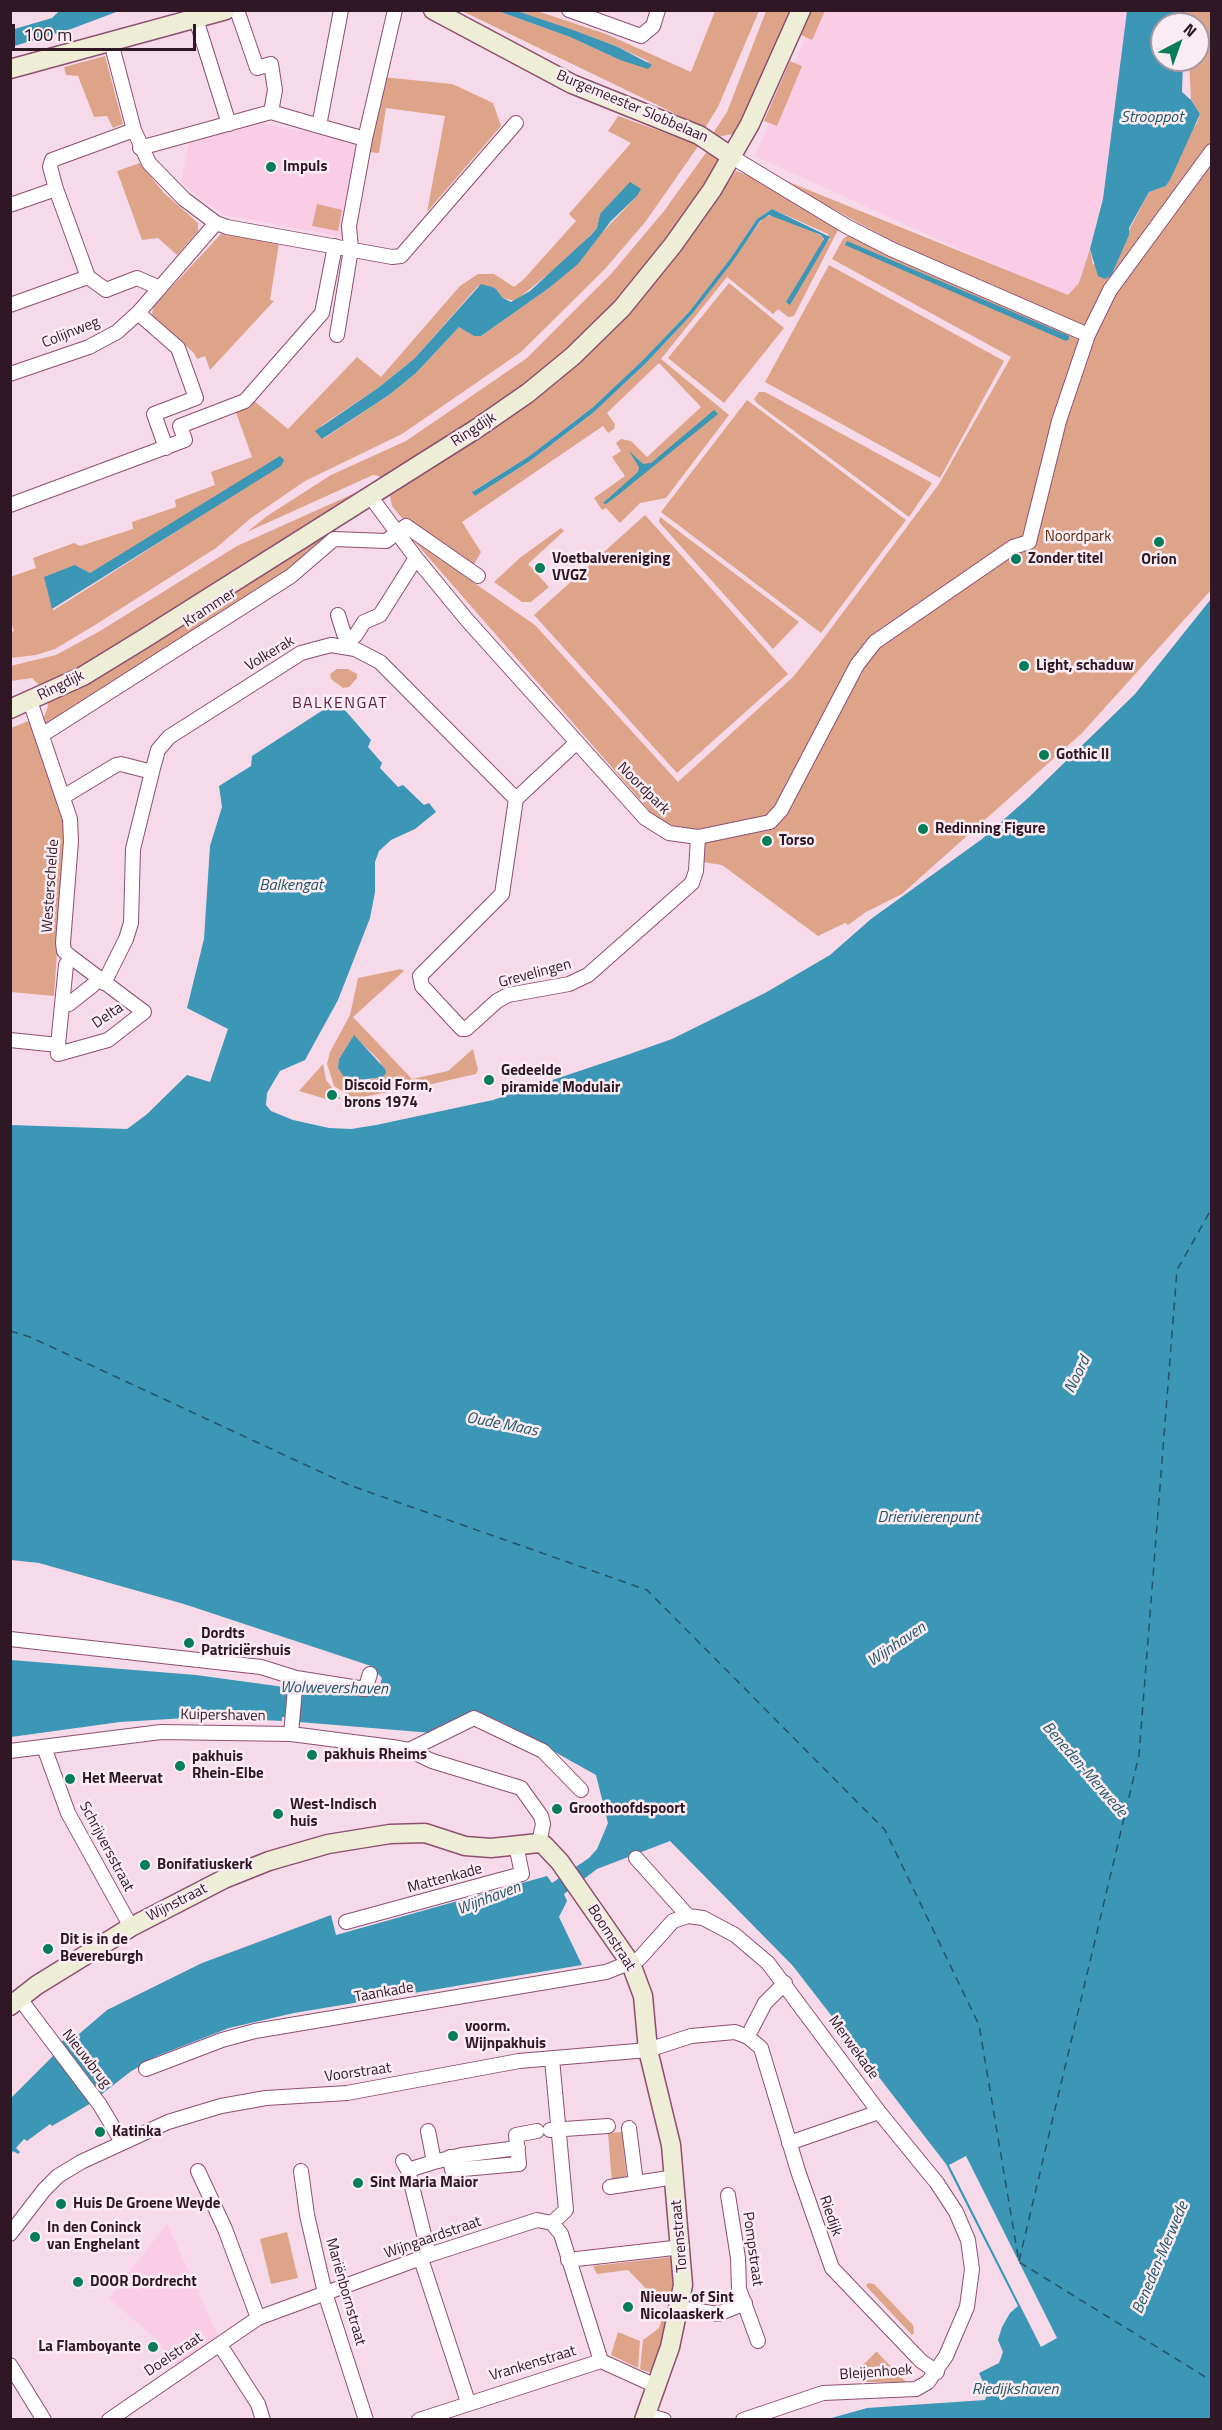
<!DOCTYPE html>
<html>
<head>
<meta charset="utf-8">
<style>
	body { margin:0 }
	#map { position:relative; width:1222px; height:2430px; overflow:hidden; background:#f7dae9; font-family:"Titillium Web",sans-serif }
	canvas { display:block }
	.frame { position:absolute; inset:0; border:12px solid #301726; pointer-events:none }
	.north { position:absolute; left:1150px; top:12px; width:60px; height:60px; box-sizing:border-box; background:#faecf3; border:2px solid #a997a1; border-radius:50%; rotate:41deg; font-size:16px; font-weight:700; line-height:24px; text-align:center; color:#301726 }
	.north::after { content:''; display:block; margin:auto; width:21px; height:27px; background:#067d5a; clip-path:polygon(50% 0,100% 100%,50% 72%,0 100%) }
	.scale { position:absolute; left:12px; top:24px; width:184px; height:27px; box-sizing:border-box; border:3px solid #301726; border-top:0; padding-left:8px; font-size:18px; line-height:21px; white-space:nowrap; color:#301726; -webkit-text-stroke:4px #faecf3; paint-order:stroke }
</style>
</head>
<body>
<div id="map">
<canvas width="1222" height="2430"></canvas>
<div class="frame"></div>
<div class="north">N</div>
<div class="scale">100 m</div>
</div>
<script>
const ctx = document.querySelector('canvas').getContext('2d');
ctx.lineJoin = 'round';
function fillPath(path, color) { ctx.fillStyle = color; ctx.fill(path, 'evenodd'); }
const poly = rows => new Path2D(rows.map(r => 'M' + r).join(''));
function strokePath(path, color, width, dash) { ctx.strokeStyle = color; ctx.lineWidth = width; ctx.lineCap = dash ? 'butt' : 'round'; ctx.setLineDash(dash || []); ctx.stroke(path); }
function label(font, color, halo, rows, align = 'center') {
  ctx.font = font + ' "Titillium Web",sans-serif'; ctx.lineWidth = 5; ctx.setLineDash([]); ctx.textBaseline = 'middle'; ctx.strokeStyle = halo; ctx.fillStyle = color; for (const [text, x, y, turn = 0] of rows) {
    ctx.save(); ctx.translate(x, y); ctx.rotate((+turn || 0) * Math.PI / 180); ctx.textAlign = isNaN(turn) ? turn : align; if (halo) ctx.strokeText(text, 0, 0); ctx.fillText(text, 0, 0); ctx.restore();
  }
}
fillPath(poly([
	[817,11,1156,11,1082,305,755,156],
	[258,123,359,142,343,237,225,215,202,200,181,181,189,142],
	[167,2224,218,2336,177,2366,161,2347,163,2345,109,2298]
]), '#fbcce5');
fillPath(poly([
	[462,11,498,11,570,37,620,60,650,62,618,47,517,11,537,11,606,34,691,72,715,11,759,11,718,107,705,128],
	[766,11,795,11,737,133,718,137,713,133,727,112],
	[811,11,825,11,812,40,801,35],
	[1186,11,1211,11,1211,142,1209,146,1211,155,1211,590,1082,733,902,894,866,912,848,925,845,923,818,936,722,865,702,862,702,851,647,813,649,810,415,542,535,625,678,782,793,677,817,647,939,484,1011,357,832,259,843,239,849,235,862,238,1060,319,894,242,769,174,1068,295,1079,283,1090,249,1093,265,1128,232,1149,192,1166,186,1171,178,1188,135,1197,123,1200,114,1191,100,1189,60,1198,60,1198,24,1187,24],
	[105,56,123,124,113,128,107,116,94,117,78,76,66,75,64,67],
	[790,61,802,66,777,126,764,121],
	[382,77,452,84,461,88,493,103,501,126,427,212,445,116,386,108,379,153,368,152],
	[618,116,699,145,646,221,605,269,521,352,402,434,305,481,251,518,216,548,95,625,55,649,36,655,11,658,11,632,14,631,11,622,10,577,36,568,33,558,74,543,80,546,133,529,132,522,176,507,175,500,215,485,211,472,252,457,234,407,253,400,288,429,357,357,381,377,460,286,478,274,494,274,514,287,524,279,576,221,569,214,631,143,608,131],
	[637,196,549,288,481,336,474,336,459,327,416,373,389,395,323,439,321,426,378,388,414,359,478,286,495,288,503,298,515,301,571,256,597,228,600,214],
	[283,463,54,610,52,609,75,565,90,573],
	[708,150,720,158,716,170,663,247,616,305,574,346,528,382,381,480,379,476,373,475,247,532,267,516,331,475,406,441,527,358,611,274,664,211],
	[140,163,163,192,198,223,198,231,177,255,158,238,142,240,117,171],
	[736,171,753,177,840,226,794,316,788,317,778,309,773,314,727,277,661,359,729,415,666,498,640,503,620,523,606,508,602,510,594,498,625,476,612,457,621,451,616,443,621,439,631,441,647,457,701,407,659,363,607,413,615,424,614,429,608,433,603,426,462,522,481,552,473,566,401,517,392,506,389,491,584,357,628,315,675,256],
	[772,209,828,234,830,240,824,242,822,236,775,215,764,217,692,314,646,363,594,412,530,461,475,496,473,491,528,457,592,408,643,360,689,312,730,259,757,219],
	[317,204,342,210,338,231,312,226],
	[221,234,279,243,270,300,274,301,210,370,205,356,197,359,194,353,152,315,153,307],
	[829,265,1004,361,940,478,765,382],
	[729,283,784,328,724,403,668,358],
	[759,392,765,392,932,483,909,517,758,404,754,399],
	[747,400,906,520,821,633,661,512],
	[355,493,199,596,73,672,42,688,32,678,11,681,10,666,56,655,100,631,237,546],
	[645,515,788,674,677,773,534,615],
	[660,517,799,622,773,649,659,522],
	[347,520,282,577,45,726,43,720,48,706,47,700,73,691,161,640],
	[561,528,564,531,528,564,549,587,531,602,522,602,494,582,521,557],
	[337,669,348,669,357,674,357,678,349,687,343,688,331,679,330,674],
	[31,720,66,824,54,996,11,992,11,728],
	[401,969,404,971,353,1017,412,1079,448,1071,473,1049,478,1070,476,1074,432,1084,357,1098,350,1096,334,1086,327,1064,330,1052,350,1015,358,978],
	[354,1036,378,1059,386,1073,367,1081,352,1081,344,1077,338,1068,339,1059],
	[323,1064,326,1080,341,1099,326,1099,299,1091],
	[622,2132,627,2182,612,2183,608,2133],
	[287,2232,298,2278,271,2284,260,2239],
	[671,2257,674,2276,671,2304,660,2303,628,2270,597,2274,593,2266],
	[868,2283,874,2284,913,2325,914,2333,912,2335,866,2286],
	[665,2310,670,2310,662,2345,652,2370,648,2372,640,2369,643,2340,659,2328],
	[618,2332,640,2341,638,2368,611,2355],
	[876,2352,877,2352,906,2382,863,2382,855,2373]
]), '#dea48a');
fillPath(poly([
	[59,11,119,11,71,29,11,47,11,30,52,18],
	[498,11,517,11,573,30,618,47,652,65,648,69,620,60,570,37],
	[1127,11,1186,11,1185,16,1194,24,1162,24,1162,60,1183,60,1182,92,1191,100,1200,114,1171,178,1166,186,1149,192,1129,228,1129,235,1111,276,1105,279,1098,276,1090,249,1103,199],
	[630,182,641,189,637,196,611,221,578,264,549,288,481,336,474,336,459,327,416,373,389,395,322,439,315,431,378,388,414,359,481,284,495,288,503,298,511,302,530,291,591,235,597,228,600,214],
	[772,209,830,237,790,305,786,302,824,239,821,235,769,215,760,221,733,261,692,314,646,363,594,412,530,461,475,496,472,492,528,457,592,408,643,360,689,312,730,259,757,219],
	[847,241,1069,336,1069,339,1066,341,845,245],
	[714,410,718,414,618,495,606,504,603,503,638,472,639,467,629,451,643,464,651,463],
	[280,456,284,460,281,466,52,609,44,577,75,565,90,573],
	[1211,599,1211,2419,828,2419,867,2408,985,2400,988,2393,979,2373,999,2363,1003,2352,998,2340,1002,2327,1010,2313,1018,2306,946,2164,793,1966,670,1841,597,1869,564,1894,567,1901,559,1917,582,1965,294,2013,229,2028,157,2056,130,2072,88,2105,52,2126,50,2124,27,2141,24,2139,16,2148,20,2152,18,2154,13,2151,11,2155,11,2098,63,2046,61,2042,67,2038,72,2040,107,2010,202,1963,331,1915,336,1935,547,1876,552,1883,589,1858,597,1849,608,1823,596,1775,503,1723,473,1710,432,1733,299,1722,296,1717,282,1717,282,1721,203,1717,120,1722,11,1737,11,1660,196,1675,284,1687,284,1690,289,1691,301,1687,372,1693,379,1689,382,1678,371,1666,184,1604,39,1563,11,1560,11,1125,127,1129,146,1115,187,1075,210,1082,228,1029,187,1008,204,939,210,846,222,807,219,786,251,766,252,756,337,701,371,740,368,747,382,763,380,768,398,787,403,785,424,805,429,803,436,812,415,829,391,840,379,851,375,862,375,892,370,918,338,1000,305,1060,280,1071,267,1093,266,1105,271,1111,293,1120,329,1128,351,1129,376,1125,493,1100,624,1056,672,1039,765,993,830,955,871,919,982,839,1028,798,1135,694],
	[354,1035,385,1069,386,1073,383,1077,352,1081,344,1077,338,1068,339,1059]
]), '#3c96b6');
fillPath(poly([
	[966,2156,1057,2338,1041,2347,949,2165]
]), '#f7dae9');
strokePath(poly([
	[10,1331,30,1337,349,1485,647,1590,885,1830,979,2025,1019,2262,1212,2381],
	[1019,2261,1139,1755,1177,1270,1212,1208]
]), '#245567', 1.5, [8, 6]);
const street = poly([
	[237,10,257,68,271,64,275,90,271,112],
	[341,10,319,126,365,139],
	[569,10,641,36,653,26,658,10],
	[196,19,229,124],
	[111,42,134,130,149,163,184,199,216,223,227,227,392,257,401,256,516,123],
	[140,148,271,112,319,126],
	[732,157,846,226,891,249,1088,335],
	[56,189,88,277],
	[10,205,56,189,50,167,52,160,134,130],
	[10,305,88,277,106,290,137,278,160,288],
	[138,313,178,348,196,398,154,414,166,448],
	[337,335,351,249,349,226,365,139,395,10],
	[10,374,89,347,117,332,138,313,216,223],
	[370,496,416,558,467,620,645,818,669,833,698,837,770,822,781,810,857,665,875,642,1013,547,1029,542,1059,421,1088,335,1110,290,1212,151],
	[10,505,185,440,180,426,245,401,322,313,335,246],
	[338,615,344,634,348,638,355,636,364,622,380,615,416,558],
	[30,701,70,819,71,841,63,943,64,951,71,957,66,965,58,1045],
	[42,735,291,576,334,539,386,541,406,526,478,576],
	[576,743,516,799,502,894,420,976,422,986,462,1029,466,1029,497,1001,508,995,569,984,588,975,692,883,696,871,698,837],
	[63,797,116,765,121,764,152,772,158,750,169,737,301,653,331,645,355,649,380,662,516,799],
	[104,983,126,939,131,923,133,849,152,772],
	[62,1004,69,1004,93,985],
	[10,1040,58,1045,58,1054,108,1040,144,1012,71,957],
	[10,1639,261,1667,296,1678,365,1689,370,1674],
	[291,1734,296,1678],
	[44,1747,68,1813,131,1927],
	[409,1750,474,1718,543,1751,581,1790],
	[10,1751,161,1732,291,1734,392,1747,409,1750,432,1761,521,1788,541,1816,543,1824,539,1843],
	[636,1858,688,1916,703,1918,735,1935,768,1963,879,2112,937,2183,956,2212,968,2240,972,2269,967,2307,946,2356,928,2382,916,2389,823,2393,743,2420],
	[346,1922,522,1874,516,1845],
	[20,1999,100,2105,122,2142],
	[751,2030,765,2003,785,1983],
	[146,2069,222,2040,255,2031,606,1972,639,1959,673,1921,688,1916],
	[629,2128,636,2183],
	[550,2130,608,2126],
	[789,2143,879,2112],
	[450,2157,452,2170,519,2164,516,2135,537,2131],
	[403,2161,408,2170,429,2255],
	[434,2162,462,2155,518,2148],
	[408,2170,434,2162,428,2131],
	[198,2171,225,2229,258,2318],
	[301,2171,307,2215,325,2293,366,2420],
	[610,2187,675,2177],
	[728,2195,738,2258,739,2289,758,2341],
	[552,2223,566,2210,552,2059],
	[10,2234,44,2190,58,2176,81,2162,168,2122,221,2106,266,2098,347,2093,519,2061,648,2050,691,2036,735,2032,748,2037,761,2048,798,2171,832,2268,921,2361,937,2372],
	[421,2259,468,2402],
	[568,2260,682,2247],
	[680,2308,718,2314,745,2303],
	[220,2345,258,2404,263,2420],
	[10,2365,44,2420],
	[646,2415,664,2420],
	[109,2420,258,2318,429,2255,537,2220,552,2223,561,2234,601,2361],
	[419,2420,601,2361,656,2386]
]);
const secondary = poly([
	[433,10,572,84,699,135,732,157],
	[10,69,226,10],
	[10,709,83,676,145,638,476,429,528,393,573,356,622,308,673,245,712,190,750,124,801,10],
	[10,2006,37,1985,131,1927,224,1879,269,1861,328,1844,390,1834,425,1833,465,1846,491,1848,539,1843,544,1845,560,1862,631,1964,643,1996,648,2050,671,2145,683,2285,670,2347,644,2420]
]);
strokePath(street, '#8c4f72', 16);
strokePath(secondary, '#8c4f72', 21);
strokePath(street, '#fff', 14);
strokePath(secondary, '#eeedd6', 18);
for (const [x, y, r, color] of [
	[271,167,6,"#067d5a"],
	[1159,542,6,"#067d5a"],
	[1016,559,6,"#067d5a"],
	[540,568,6,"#067d5a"],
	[1024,666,6,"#067d5a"],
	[1044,755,6,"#067d5a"],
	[923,829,6,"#067d5a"],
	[767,841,6,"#067d5a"],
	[489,1080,6,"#067d5a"],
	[332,1095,6,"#067d5a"],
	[189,1643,6,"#067d5a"],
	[312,1755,6,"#067d5a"],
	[180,1766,6,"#067d5a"],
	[70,1779,6,"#067d5a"],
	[557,1809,6,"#067d5a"],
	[278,1814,6,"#067d5a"],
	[145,1865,6,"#067d5a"],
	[48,1949,6,"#067d5a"],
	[453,2036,6,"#067d5a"],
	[100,2132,6,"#067d5a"],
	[358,2183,6,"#067d5a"],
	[61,2204,6,"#067d5a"],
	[35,2237,6,"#067d5a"],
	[78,2282,6,"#067d5a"],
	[628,2307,6,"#067d5a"],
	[153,2347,6,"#067d5a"]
]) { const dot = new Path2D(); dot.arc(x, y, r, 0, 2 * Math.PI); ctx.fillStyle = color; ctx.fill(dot); strokePath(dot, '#faecf3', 2); }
label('15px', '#301726', '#faecf3', [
	["Burgemeester Slobbelaan",632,107,23],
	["Colijnweg",71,333,-22],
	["Ringdijk",474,430,-33],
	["Krammer",210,608,-33],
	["Volkerak",270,654,-31],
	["Ringdijk",61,686,-26],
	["Noordpark",643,789,45],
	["Westerschelde",51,886,-86],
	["Grevelingen",535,974,-15],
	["Delta",108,1016,-34],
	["Kuipershaven",223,1716,1],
	["Schrijversstraat",106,1847,62],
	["Mattenkade",445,1879,-15],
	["Wijnstraat",177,1903,-27],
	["Boomstraat",611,1938,57],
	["Taankade",384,1993,-10],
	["Merwekade",853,2048,54],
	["Nieuwbrug",86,2059,52],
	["Voorstraat",358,2073,-8],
	["Riedijk",830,2216,71],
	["Torenstraat",680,2236,-95],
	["Wijngaardstraat",433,2238,-19],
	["Pompstraat",752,2249,82],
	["Mariënbornstraat",345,2292,74],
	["Doelstraat",174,2355,-34],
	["Vrankenstraat",533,2364,-17],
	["Bleijenhoek",876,2373,-4]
]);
label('bold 15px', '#301726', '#faecf3', [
	["Impuls",283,167],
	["Voetbalvereniging",552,559],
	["VVGZ",552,576],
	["Zonder titel",1028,559],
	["Orion",1159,560,"center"],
	["Light, schaduw",1036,666],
	["Gothic II",1056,755],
	["Redinning Figure",935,829],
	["Torso",779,841],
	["Gedeelde",501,1071],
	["piramide Modulair",501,1088],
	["Discoid Form,",344,1086],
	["brons 1974",344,1103],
	["Dordts",201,1634],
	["Patriciërshuis",201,1651],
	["pakhuis Rheims",324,1755],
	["pakhuis",192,1757],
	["Rhein-Elbe",192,1774],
	["Het Meervat",82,1779],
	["West-Indisch",290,1805],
	["huis",290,1822],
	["Groothoofdspoort",569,1809],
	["Bonifatiuskerk",157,1865],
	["Dit is in de",60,1940],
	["Bevereburgh",60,1957],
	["voorm.",465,2027],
	["Wijnpakhuis",465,2044],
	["Katinka",112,2132],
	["Sint Maria Maior",370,2183],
	["Huis De Groene Weyde",73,2204],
	["In den Coninck",47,2228],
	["van Enghelant",47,2245],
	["DOOR Dordrecht",90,2282],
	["Nieuw- of Sint",640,2298],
	["Nicolaaskerk",640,2315],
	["La Flamboyante",141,2347,"right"]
], 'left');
label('15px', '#632b0e', '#faecf3', [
	["Noordpark",1078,537]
]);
label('italic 16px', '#245567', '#faecf3', [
	["Strooppot",1152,118],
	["Balkengat",291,886],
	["Noord",1078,1375,-64],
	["Oude Maas",502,1425,11],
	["Drierivierenpunt",928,1518],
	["Wijnhaven",897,1645,-34],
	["Wolwevershaven",334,1689,1],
	["Beneden-Merwede",1084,1770,49],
	["Wijnhaven",489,1899,-21],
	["Beneden-Merwede",1161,2258,-67],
	["Riedijkshaven",1015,2390]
]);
ctx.letterSpacing = '1.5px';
label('16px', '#5a2245', '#faecf3', [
	["BALKENGAT",340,704]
]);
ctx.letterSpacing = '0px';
</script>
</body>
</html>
